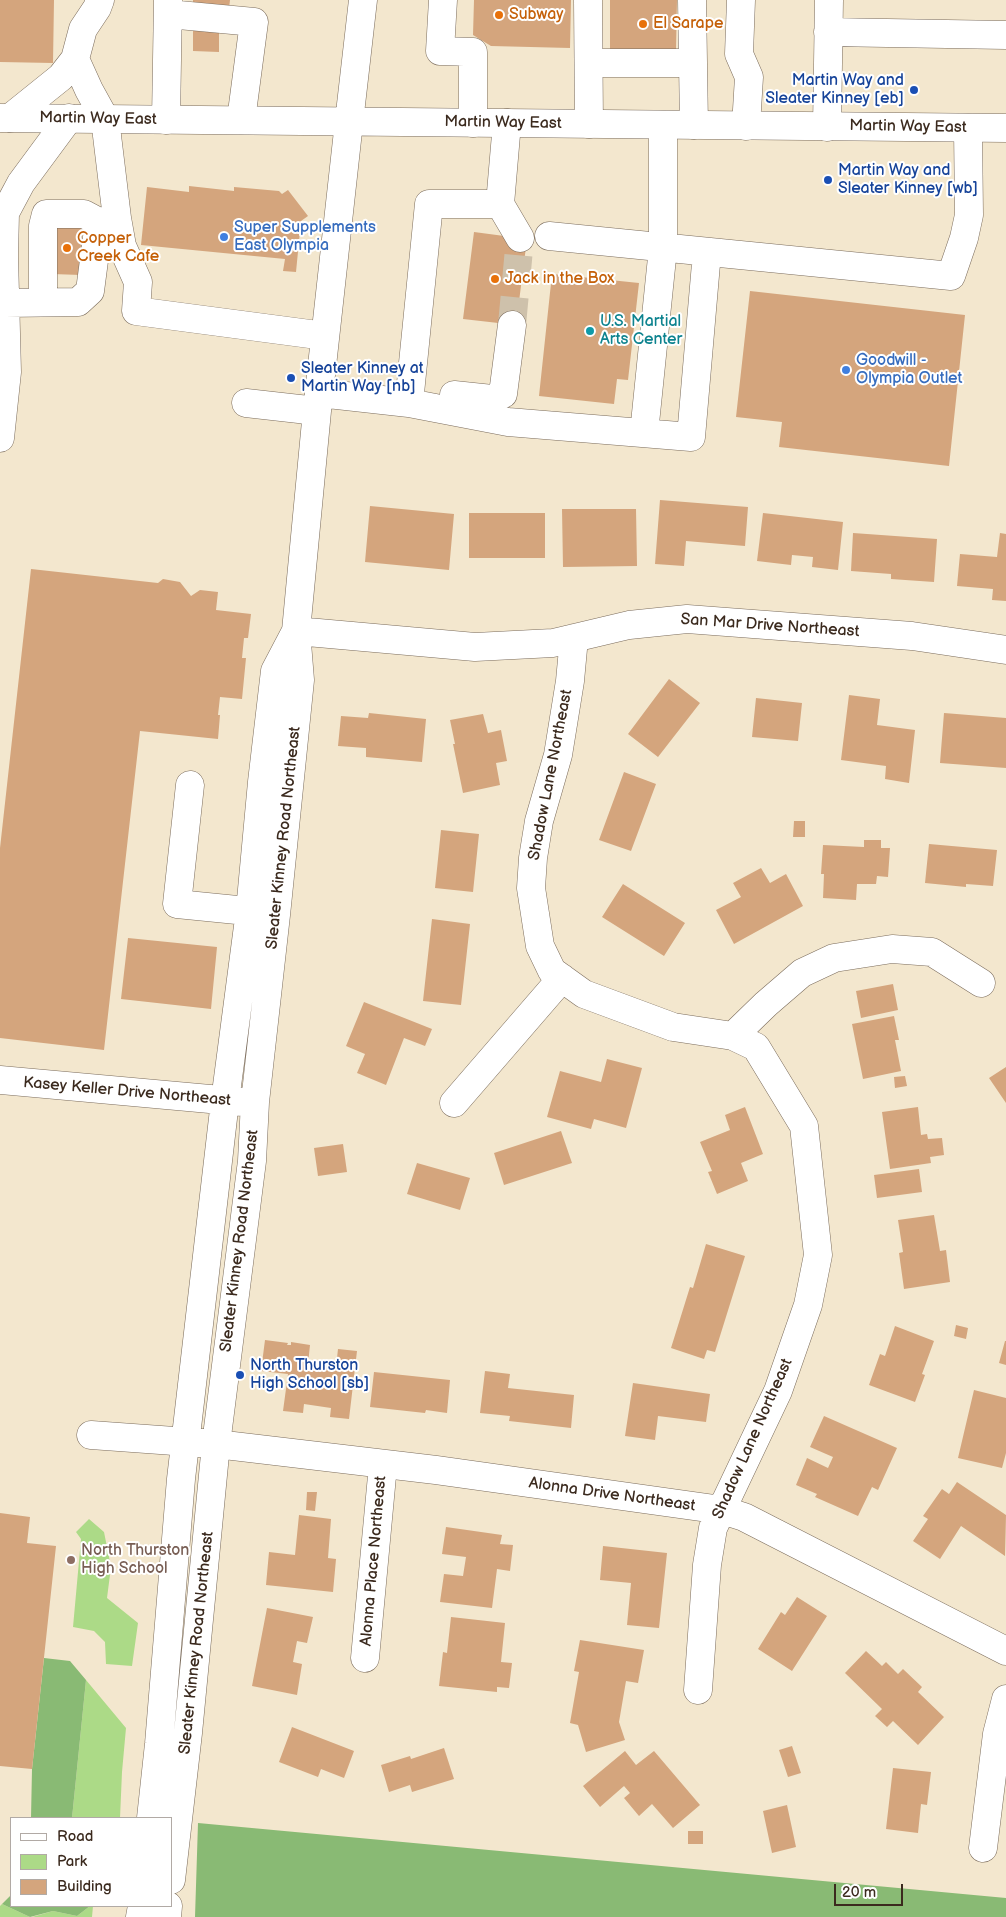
<!DOCTYPE html>
<html>
<head>
<meta charset="utf-8">
<style>
	body { margin:0 }
	#map { position:relative; width:1006px; height:1917px; overflow:hidden; background:#f3e7ce; font-family:"Balsamiq Sans",sans-serif }
	canvas { display:block }
	.legend { position:absolute; left:10px; top:1817px; width:162px; height:90px; box-sizing:border-box; background:#fff; border:1px solid #b1aaa5; margin:0; padding:6px 9px; list-style:none; font-size:15px; color:#3b2a1e }
	.legend li { display:flex; align-items:center; gap:10px; height:25px }
	.legend b { width:25px; border:1px solid #b1aaa5 }
	.scale { position:absolute; left:834px; top:1884px; width:69px; height:22px; box-sizing:border-box; border:2px solid #3b2a1e; border-top:0; padding-left:6px; font-size:15px; line-height:18px; white-space:nowrap; color:#3b2a1e; -webkit-text-stroke:4px #fff; paint-order:stroke }
</style>
</head>
<body>
<div id="map">
<canvas width="1006" height="1917"></canvas>
<ul class="legend">
<li><b style="height:6px;background:#fff"></b>Road</li>
<li><b style="height:14px;background:#acda87"></b>Park</li>
<li><b style="height:14px;background:#d4a57d"></b>Building</li>
</ul>
<div class="scale">20 m</div>
</div>
<script>
const ctx = document.querySelector('canvas').getContext('2d');
ctx.lineJoin = 'round';
function fillPath(path, color) { ctx.fillStyle = color; ctx.fill(path, 'evenodd'); }
const poly = rows => new Path2D(rows.map(r => 'M' + r).join(''));
function strokePath(path, color, width, dash) { ctx.strokeStyle = color; ctx.lineWidth = width; ctx.lineCap = dash ? 'butt' : 'round'; ctx.setLineDash(dash || []); ctx.stroke(path); }
function label(font, color, halo, rows, align = 'center') {
  ctx.font = font + ' "Balsamiq Sans",sans-serif'; ctx.lineWidth = 4; ctx.setLineDash([]); ctx.textBaseline = 'middle'; ctx.strokeStyle = halo; ctx.fillStyle = color; for (const [text, x, y, turn = 0] of rows) {
    ctx.save(); ctx.translate(x, y); ctx.rotate((+turn || 0) * Math.PI / 180); ctx.textAlign = isNaN(turn) ? turn : align; if (halo) ctx.strokeText(text, 0, 0); ctx.fillText(text, 0, 0); ctx.restore();
  }
}
fillPath(poly([
	[89,1519,104,1532,111,1567,107,1598,138,1623,132,1666,106,1664,105,1642,94,1631,73,1627,81,1539,76,1532],
	[86,1680,126,1728,122,1772,120,1818,72,1818],
	[2,1904,30,1917,0,1917,0,1906],
	[90,1906,93,1906,92,1917,32,1917,53,1911,77,1916]
]), '#acda87');
fillPath(poly([
	[44,1658,70,1661,86,1680,72,1818,31,1818,32,1769],
	[198,1823,1006,1898,1006,1917,195,1917],
	[11,1895,11,1906,90,1906,77,1916,53,1911,30,1917,2,1904]
]), '#89ba74');
fillPath(poly([
	[0,0,54,0,53,63,0,62],
	[193,0,230,0,229,9,193,4],
	[474,0,571,0,570,48,491,46,473,35],
	[610,0,677,0,676,49,610,49],
	[193,26,219,27,219,52,193,51],
	[189,186,234,191,234,187,279,191,282,194,288,190,308,216,301,221,296,272,283,271,285,259,141,245,147,187,189,192],
	[53,222,82,223,81,275,52,274],
	[474,232,527,239,516,325,463,319],
	[552,274,639,283,628,380,617,379,614,404,539,396],
	[750,291,965,315,949,466,779,447,782,422,736,417],
	[660,500,748,507,745,546,686,541,684,566,655,564],
	[370,506,454,514,449,570,365,562],
	[562,509,636,509,637,566,563,567],
	[469,513,545,513,545,558,469,558],
	[763,513,843,522,838,570,812,567,813,557,792,555,791,565,757,561],
	[853,533,937,539,934,582,891,579,891,574,851,571],
	[1000,533,1006,534,1006,601,992,600,993,589,957,586,960,554,997,557],
	[31,569,158,583,163,579,180,582,191,596,200,590,218,592,216,610,251,614,248,638,244,638,242,658,246,658,242,699,220,697,218,715,220,715,218,739,140,731,104,1050,0,1038,0,848],
	[669,679,700,703,658,757,628,734],
	[849,695,880,699,877,725,915,730,909,783,885,779,886,766,841,760],
	[756,698,802,703,798,741,752,737],
	[369,713,426,719,422,762,366,757,366,748,338,746,341,716,368,718],
	[944,713,1006,718,1006,768,940,763],
	[483,714,488,733,501,730,507,761,496,763,500,785,463,793,453,744,455,744,450,720],
	[624,772,656,784,631,851,599,840],
	[794,821,805,821,805,837,793,837],
	[441,830,479,834,473,892,435,888],
	[864,840,881,840,881,848,890,848,888,877,877,876,876,884,857,884,856,900,823,898,824,874,821,874,823,845,864,847],
	[929,844,997,850,993,886,966,884,966,887,925,883],
	[761,868,770,883,786,874,803,906,734,944,716,910,741,897,733,883],
	[623,884,685,923,664,956,602,917],
	[432,919,470,924,461,1005,423,1001],
	[128,938,217,947,211,1009,121,999],
	[893,984,898,1010,861,1018,856,991],
	[364,1002,432,1029,425,1046,404,1038,386,1085,357,1073,365,1054,346,1046],
	[894,1016,899,1040,895,1040,901,1071,863,1079,852,1024],
	[607,1059,642,1068,626,1128,594,1119,591,1129,547,1117,560,1071,601,1082],
	[1006,1067,1006,1103,989,1078],
	[905,1076,907,1086,895,1088,894,1077],
	[745,1107,763,1154,741,1163,748,1181,717,1194,708,1172,712,1171,700,1142,730,1130,725,1115],
	[918,1107,921,1135,927,1134,928,1139,942,1138,944,1155,930,1157,931,1163,890,1169,882,1112],
	[561,1131,572,1163,504,1185,494,1153],
	[343,1144,347,1172,318,1176,314,1148],
	[417,1163,470,1178,460,1210,407,1194],
	[919,1169,922,1192,877,1198,874,1175],
	[934,1215,940,1251,946,1250,950,1282,904,1289,899,1253,903,1252,898,1220],
	[706,1244,745,1256,715,1352,707,1350,704,1359,671,1348,690,1287,693,1288],
	[956,1325,968,1328,966,1339,954,1336],
	[895,1326,934,1341,922,1374,925,1375,915,1402,869,1385,880,1354,885,1356],
	[265,1340,288,1343,287,1345,291,1345,291,1342,310,1345,308,1364,336,1367,338,1349,357,1351,349,1419,330,1417,331,1408,304,1404,303,1413,283,1411,288,1374,261,1371],
	[1005,1341,1006,1341,1006,1365,999,1363],
	[485,1371,510,1374,508,1388,574,1395,571,1428,509,1421,510,1416,480,1413],
	[374,1372,450,1380,447,1413,426,1410,425,1413,370,1407],
	[633,1383,710,1394,706,1422,658,1416,655,1440,625,1436],
	[974,1390,1006,1398,1006,1453,1002,1468,958,1458],
	[824,1416,897,1448,878,1490,872,1487,858,1516,815,1497,817,1494,796,1485,807,1458,828,1468,833,1457,810,1447],
	[957,1482,1006,1515,1005,1556,961,1526,940,1559,913,1541,928,1519,923,1516,942,1489,949,1494],
	[307,1492,317,1492,315,1511,306,1510],
	[0,1513,30,1517,27,1543,56,1546,32,1769,0,1766],
	[299,1515,331,1519,328,1558,336,1559,333,1592,266,1585,269,1552,295,1555],
	[446,1527,502,1535,500,1544,513,1545,510,1571,497,1569,492,1608,440,1602,444,1574,463,1576,466,1557,442,1554],
	[603,1546,667,1553,659,1628,627,1625,631,1583,600,1580],
	[797,1597,827,1616,792,1671,758,1649,781,1612,785,1615],
	[267,1608,313,1617,307,1643,297,1641,293,1662,302,1664,297,1695,252,1686],
	[451,1617,505,1623,501,1662,512,1663,509,1688,497,1687,497,1692,439,1686,443,1652,447,1653],
	[580,1640,644,1650,638,1683,626,1681,619,1722,625,1740,586,1752,578,1725,570,1723,579,1672,574,1671],
	[866,1651,882,1666,886,1662,898,1674,903,1669,922,1687,918,1692,944,1717,918,1745,893,1721,887,1727,875,1716,882,1709,845,1673],
	[292,1727,354,1751,344,1778,321,1769,318,1777,279,1762],
	[792,1746,801,1773,788,1777,779,1750],
	[444,1748,454,1779,412,1792,410,1785,389,1792,381,1765,410,1756,411,1759],
	[625,1751,636,1765,654,1751,700,1805,673,1828,652,1804,639,1816,624,1798,630,1793,624,1786,600,1807,583,1786],
	[893,1768,931,1772,927,1805,921,1804,918,1833,886,1829],
	[787,1805,796,1847,772,1853,763,1811],
	[688,1831,703,1831,703,1844,688,1844]
]), '#d4a57d');
strokePath(poly([
	[512,325,520,238]
]), '#cec1ab', 28, [28, 14]);
const minor = poly([
	[443,0,440,51,473,52,473,123],
	[588,0,589,124],
	[692,0,694,125],
	[741,0,739,54,749,77,746,126],
	[168,14,254,22,241,120],
	[828,32,1006,35],
	[75,59,89,90,105,119,117,218,122,246,138,282,136,311,325,336],
	[589,63,693,63],
	[10,118,61,77,75,59,83,29,97,8,100,0],
	[166,120,168,0],
	[507,123,500,204,520,238],
	[827,127,829,0],
	[549,236,951,276,964,238,969,215,968,128],
	[43,302,43,226,46,214,84,214,99,222],
	[5,303,78,302,90,291,99,222,117,218],
	[319,393,409,403,508,422,691,437,707,252],
	[454,395,492,399,503,394,512,325],
	[246,403,317,411],
	[409,403,429,204,500,204],
	[644,433,663,248,663,125],
	[0,438,7,372,4,256,5,213,21,183,69,118],
	[296,631,475,647,553,643,629,625,687,619,912,636,1006,650],
	[574,638,570,681,558,755,539,821,533,858,531,888,540,946,552,971,584,994,673,1027,733,1036,756,1047,804,1126,818,1255,808,1305,778,1391,713,1528,707,1565,698,1690],
	[190,785,177,904,267,913],
	[733,1036,766,1004,802,973,834,958,892,949,932,952,981,983],
	[0,1080,243,1102],
	[454,1103,562,978],
	[91,1435,216,1444,436,1470,722,1510,744,1517,1006,1651],
	[365,1658,383,1465],
	[151,1818,159,1744,181,1479,225,1101,250,911,262,782,275,671,296,631],
	[983,1848,997,1734,1006,1699],
	[171,1880,188,1733,216,1444,252,1161,255,1102,276,915,300,680,296,631,317,411,349,122],
	[140,1917,142,1906],
	[167,1917,168,1906]
]);
const major = poly([
	[0,118,1006,128],
	[349,122,363,0]
]);
strokePath(minor, '#7b6c5c', 29);
strokePath(major, '#7b6c5c', 29);
strokePath(minor, '#fff', 28);
strokePath(major, '#fff', 28);
for (const [x, y, r, color] of [
	[499,15,5,"#e8710a"],
	[643,24,5,"#e8710a"],
	[914,90,5,"#1a4fb4"],
	[828,180,5,"#1a4fb4"],
	[224,237,5,"#3f7fe0"],
	[67,248,5,"#e8710a"],
	[495,279,5,"#e8710a"],
	[590,331,5,"#0f9aa8"],
	[846,370,5,"#3f7fe0"],
	[291,378,5,"#1a4fb4"],
	[240,1375,5,"#1a4fb4"],
	[71,1560,5,"#8d6e63"]
]) { const dot = new Path2D(); dot.arc(x, y, r, 0, 2 * Math.PI); ctx.fillStyle = color; ctx.fill(dot); strokePath(dot, '#fff', 2); }
label('16px', '#c56008', '#fff', [
	["Subway",509,15],
	["El Sarape",653,24],
	["Copper",77,239],
	["Creek Cafe",77,257],
	["Jack in the Box",505,279]
], 'left');
label('16px', '#164399', '#fff', [
	["Martin Way and",904,81,"right"],
	["Sleater Kinney [eb]",904,99,"right"],
	["Martin Way and",838,171],
	["Sleater Kinney [wb]",838,189],
	["Sleater Kinney at",301,369],
	["Martin Way [nb]",301,387],
	["North Thurston",250,1366],
	["High School [sb]",250,1384]
], 'left');
label('16px', '#3b2a1e', '#fff', [
	["Martin Way East",98,119,1],
	["Martin Way East",503,123,1],
	["Martin Way East",908,127,1],
	["San Mar Drive Northeast",770,626,4],
	["Shadow Lane Northeast",551,775,-79],
	["Sleater Kinney Road Northeast",284,838,-84],
	["Kasey Keller Drive Northeast",127,1092,5],
	["Sleater Kinney Road Northeast",240,1241,-83],
	["Shadow Lane Northeast",753,1439,-66],
	["Alonna Drive Northeast",612,1495,8],
	["Alonna Place Northeast",374,1561,-85],
	["Sleater Kinney Road Northeast",197,1643,-84]
]);
label('16px', '#366cbe', '#fff', [
	["Super Supplements",234,228],
	["East Olympia",234,246],
	["Goodwill -",856,361],
	["Olympia Outlet",856,379]
], 'left');
label('16px', '#0d838f', '#fff', [
	["U.S. Martial",600,322],
	["Arts Center",600,340]
], 'left');
label('16px', '#785e54', '#fff', [
	["North Thurston",81,1551],
	["High School",81,1569]
], 'left');
</script>
</body>
</html>
